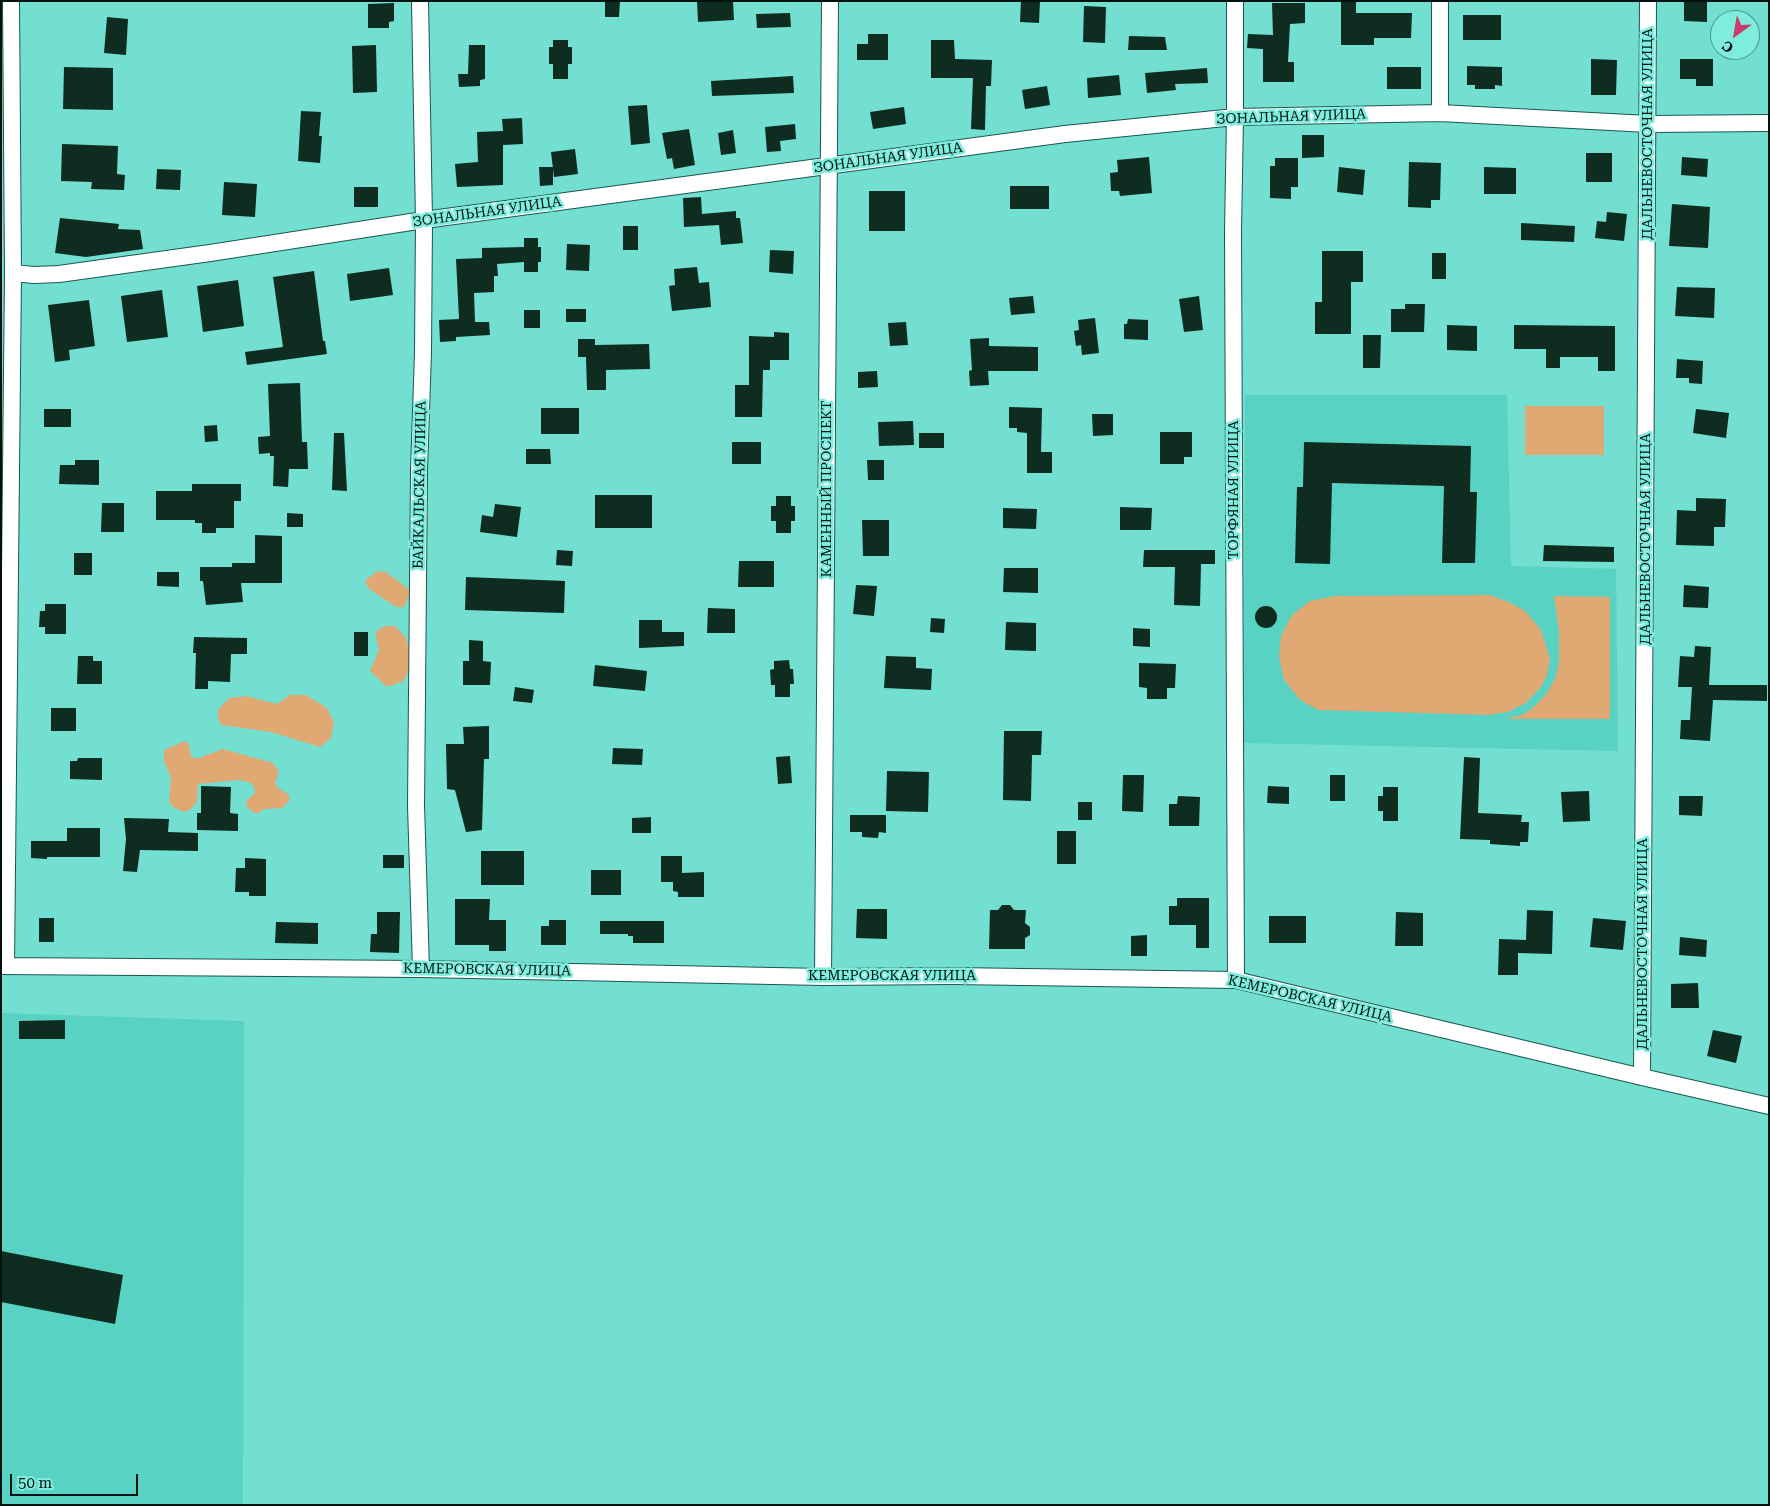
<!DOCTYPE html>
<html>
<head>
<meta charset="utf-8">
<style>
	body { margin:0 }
	#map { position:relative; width:1770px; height:1506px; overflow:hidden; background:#72dfd1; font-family:"Roboto Serif",serif }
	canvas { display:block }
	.frame { position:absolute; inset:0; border:2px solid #00110e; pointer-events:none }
	.north { position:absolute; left:1710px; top:10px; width:50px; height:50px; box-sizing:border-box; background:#7fedde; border:1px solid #4c958b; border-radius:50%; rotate:212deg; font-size:14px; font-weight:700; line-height:20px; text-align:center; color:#00110e }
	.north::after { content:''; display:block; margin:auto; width:18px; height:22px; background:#c93c6b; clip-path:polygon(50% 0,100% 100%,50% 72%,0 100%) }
	.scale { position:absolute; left:10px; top:1474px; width:128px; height:22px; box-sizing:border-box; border:2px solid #00110e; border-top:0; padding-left:6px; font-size:15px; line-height:18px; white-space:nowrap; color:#00110e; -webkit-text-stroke:4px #7fedde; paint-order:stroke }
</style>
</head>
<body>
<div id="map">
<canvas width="1770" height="1506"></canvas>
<div class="frame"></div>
<div class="north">С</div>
<div class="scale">50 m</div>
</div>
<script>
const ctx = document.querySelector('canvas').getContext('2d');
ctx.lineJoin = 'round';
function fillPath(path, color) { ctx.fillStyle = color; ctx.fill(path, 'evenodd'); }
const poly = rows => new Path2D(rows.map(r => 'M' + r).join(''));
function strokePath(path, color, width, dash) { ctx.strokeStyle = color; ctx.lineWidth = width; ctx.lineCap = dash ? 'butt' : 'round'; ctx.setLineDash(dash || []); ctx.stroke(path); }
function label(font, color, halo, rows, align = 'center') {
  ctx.font = font + ' "Roboto Serif",serif'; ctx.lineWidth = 5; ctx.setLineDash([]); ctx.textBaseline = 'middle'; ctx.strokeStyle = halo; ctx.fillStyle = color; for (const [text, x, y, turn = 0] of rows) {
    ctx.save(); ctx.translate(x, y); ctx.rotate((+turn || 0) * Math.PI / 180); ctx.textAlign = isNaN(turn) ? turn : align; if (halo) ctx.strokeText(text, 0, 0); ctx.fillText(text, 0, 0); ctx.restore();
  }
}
fillPath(poly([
	[1245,395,1507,395,1511,566,1616,569,1618,751,1244,743],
	[1,1013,244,1021,243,1505,1,1505]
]), '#58d2c3');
fillPath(poly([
	[1525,406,1604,406,1604,455,1525,455],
	[378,571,386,572,411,591,404,607,396,607,368,588,365,580],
	[1490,595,1509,602,1525,611,1541,630,1550,659,1547,675,1541,687,1526,703,1508,712,1489,715,1318,710,1300,700,1284,680,1279,656,1281,636,1292,615,1310,601,1335,596],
	[1554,596,1610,597,1610,719,1506,719,1524,714,1535,706,1546,694,1555,679,1559,661,1559,632],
	[384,626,395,626,406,638,412,661,404,681,387,687,370,671,379,650,375,633],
	[290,695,306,695,327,708,334,723,331,738,320,747,271,732,221,725,218,718,218,710,229,698,246,696,277,704],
	[185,741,189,744,191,756,196,759,223,749,273,763,279,772,275,783,278,788,288,794,290,800,282,808,265,809,256,814,247,807,246,801,255,793,254,787,251,783,239,780,198,784,197,802,190,810,184,812,173,807,169,802,171,778,164,762,164,750]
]), '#e0a974');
fillPath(poly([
	[605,1,620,1,619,17,605,17],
	[697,1,733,1,734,20,698,22],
	[1021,1,1040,1,1039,23,1020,22],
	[1341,1,1356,1,1356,13,1412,13,1411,38,1374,38,1374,45,1341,45],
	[1684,1,1707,1,1707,22,1684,21],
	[394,3,394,21,389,22,389,28,368,28,368,4],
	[1272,3,1305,3,1305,23,1290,24,1288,62,1294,62,1294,82,1263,82,1263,49,1247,48,1248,34,1273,35],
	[1084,6,1106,7,1105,43,1083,42],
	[790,13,791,27,757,28,756,14],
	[1463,15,1501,15,1501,40,1463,40],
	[107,17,128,19,126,55,104,53],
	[868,34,888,34,888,60,857,60,857,44,868,44],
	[1129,36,1165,37,1167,50,1128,50],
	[553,40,568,40,568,47,572,47,572,64,568,64,568,79,553,79,553,64,549,64,549,47,553,47],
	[931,40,954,40,955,59,992,60,991,86,986,86,985,130,971,129,973,78,931,78],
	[376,45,377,92,353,93,352,46],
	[469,45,485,45,485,79,480,80,480,86,459,87,458,74,468,74],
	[1591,59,1617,60,1616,95,1591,95],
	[1680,59,1713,59,1713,86,1696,86,1696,79,1680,79],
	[1467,66,1502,67,1502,86,1495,85,1495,89,1475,89,1475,85,1467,85],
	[64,67,113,68,113,110,63,109],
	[1387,67,1421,67,1421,89,1387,89],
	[1207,68,1208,83,1175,84,1176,90,1147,93,1145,73],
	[1119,75,1121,95,1088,98,1087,78],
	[793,76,794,93,712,96,711,81],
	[1047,86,1050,105,1025,109,1022,90],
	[647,105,650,143,631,145,628,106],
	[904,107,906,124,873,129,870,112],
	[301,111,321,112,319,136,322,136,320,163,298,161],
	[522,118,523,144,503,145,503,185,457,187,455,164,478,162,477,132,503,131,502,119],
	[795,124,796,139,780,141,781,151,767,152,765,127],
	[689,129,695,165,674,169,672,158,667,159,662,133],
	[733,130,736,153,721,155,718,133],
	[1302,135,1324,135,1324,157,1302,158],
	[62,144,118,146,117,174,125,175,124,190,91,189,92,182,61,181],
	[575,149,578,174,554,177,551,152],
	[1586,153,1612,153,1612,182,1586,182],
	[1149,157,1152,193,1120,196,1119,191,1111,191,1110,173,1118,172,1117,160],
	[1682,157,1708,159,1707,177,1681,175],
	[1275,158,1298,158,1298,187,1291,187,1291,199,1270,198,1270,166,1275,166],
	[1409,162,1441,163,1440,200,1431,200,1431,208,1408,207],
	[539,167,553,167,553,185,540,186],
	[1339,167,1365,170,1363,195,1337,192],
	[1484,167,1516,168,1516,194,1484,194],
	[157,169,181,170,180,190,156,189],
	[224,182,257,184,255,217,222,215],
	[1010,186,1049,186,1049,209,1010,209],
	[354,187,378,187,378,207,354,207],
	[869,191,905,191,905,231,869,231],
	[701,197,702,214,736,211,736,218,740,218,743,243,721,245,719,225,684,227,683,198],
	[1672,204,1710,207,1708,248,1669,246],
	[1607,212,1627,214,1624,241,1595,238,1597,221,1606,222],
	[60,218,119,224,118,229,140,230,143,249,86,257,55,253],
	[1521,223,1575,226,1574,242,1521,240],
	[623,226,638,226,638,250,623,250],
	[524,238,538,238,538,247,541,247,541,262,538,262,538,272,524,272,524,262,497,264,498,276,494,276,494,292,474,293,475,322,489,322,490,335,456,337,456,341,440,342,439,320,459,319,456,259,482,258,482,248,524,247],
	[567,244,590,245,589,271,566,270],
	[770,250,794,251,793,274,769,272],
	[1322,251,1363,251,1363,282,1351,282,1351,334,1315,334,1315,302,1322,302],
	[1432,253,1446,253,1446,279,1432,279],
	[697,267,699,283,709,282,711,307,672,311,669,286,675,285,674,269],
	[389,268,393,295,350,301,347,274],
	[314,271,323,341,325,341,327,354,247,365,245,352,283,347,273,277],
	[238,280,244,326,203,332,197,286],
	[1677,287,1715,288,1714,318,1675,316],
	[162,290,168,337,127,342,121,296],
	[1033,296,1035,313,1011,315,1009,298],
	[1199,296,1203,330,1184,332,1179,299],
	[89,300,95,346,69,350,70,360,55,362,48,305],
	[1405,304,1425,304,1424,332,1391,332,1391,309,1405,309],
	[566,309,586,309,586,322,566,322],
	[524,310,540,310,540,328,524,328],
	[1095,318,1099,353,1082,355,1081,345,1076,346,1074,331,1079,330,1078,320],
	[1128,319,1148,320,1148,340,1124,339,1124,324,1127,324],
	[906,322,908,345,890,346,888,323],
	[1447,325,1477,326,1477,351,1447,350],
	[1514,325,1615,326,1615,371,1598,371,1598,357,1560,357,1560,368,1546,368,1546,349,1514,349],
	[774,332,789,333,789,360,770,360,770,370,763,370,762,417,735,417,735,385,749,385,749,336,774,337],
	[1363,335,1381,335,1380,368,1363,368],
	[989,338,989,346,1038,347,1038,371,988,371,989,385,970,386,969,371,972,370,970,339],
	[578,339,595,339,595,345,649,344,650,369,606,370,606,390,587,390,586,357,578,357],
	[1677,359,1703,361,1702,384,1689,383,1689,378,1676,378],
	[877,371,878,387,858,388,858,372],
	[300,383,302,442,307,442,308,469,289,469,288,487,273,486,274,456,270,456,270,453,259,454,258,437,270,436,268,384],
	[1009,407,1042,408,1041,452,1052,452,1052,473,1027,473,1027,433,1017,432,1017,428,1009,428],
	[541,408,579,408,579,434,541,434],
	[44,409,71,409,71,427,44,427],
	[1696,409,1729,413,1726,438,1693,433],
	[1092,414,1113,414,1113,435,1093,436],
	[913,421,914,445,879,446,878,422],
	[217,425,218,441,205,442,204,426],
	[1160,432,1192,432,1192,457,1184,457,1184,464,1160,464],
	[334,433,344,433,347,491,332,490],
	[919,433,944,433,944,448,919,448],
	[732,442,761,442,761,464,732,464],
	[1304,442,1471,446,1470,492,1477,492,1475,563,1442,563,1444,486,1332,483,1330,564,1295,563,1297,487,1303,487],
	[526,449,550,449,551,464,526,464],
	[75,460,99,460,99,485,59,484,60,465,75,465],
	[867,460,884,460,884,480,868,480],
	[192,484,241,484,241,501,234,501,234,528,216,528,216,533,202,533,202,523,195,523,195,520,156,520,156,491,192,491],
	[595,495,652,495,652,528,595,528],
	[776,496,791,496,791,506,795,506,795,521,791,521,791,533,776,533,776,521,771,521,771,506,776,506],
	[1696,498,1726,499,1725,527,1714,527,1714,546,1676,545,1677,510,1696,511],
	[102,503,124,503,124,532,101,532],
	[495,504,521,507,517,537,480,532,482,515,493,517],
	[1120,507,1152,508,1151,530,1120,530],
	[1003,508,1037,509,1036,529,1003,528],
	[287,513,303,514,303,527,287,527],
	[862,520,889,520,889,556,863,556],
	[255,535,282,536,282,583,241,583,243,602,206,605,203,581,200,581,200,567,232,567,232,563,255,563],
	[1544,545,1614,547,1614,562,1543,561],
	[557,550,573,551,572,566,556,565],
	[1144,550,1215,550,1215,564,1201,564,1200,606,1174,605,1175,567,1143,567],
	[74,553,92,553,92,575,74,575],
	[739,561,774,561,774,587,738,587],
	[1004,568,1038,568,1038,593,1003,592],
	[157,572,179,572,179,587,157,586],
	[466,577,565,581,564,613,465,610],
	[856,585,877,586,874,616,853,614],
	[1684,585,1709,587,1708,608,1683,607],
	[45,604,66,604,66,634,45,634,45,627,39,627,40,611,45,611],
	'1255 617a11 11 0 1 1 22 0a11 11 0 1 1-22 0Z',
	[708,608,735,609,735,633,707,633],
	[931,618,945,619,944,633,930,632],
	[639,620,662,620,662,632,684,632,684,646,639,648],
	[1006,622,1036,623,1036,651,1005,650],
	[1133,628,1150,629,1150,647,1133,646],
	[354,632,368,632,368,656,354,656],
	[194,637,247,638,247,654,231,654,230,682,208,681,208,689,195,689,196,653,193,653],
	[469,640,483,641,483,661,491,662,490,685,463,685,463,661,469,661],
	[1695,646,1711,647,1709,685,1767,685,1767,701,1713,700,1710,741,1680,739,1681,720,1690,720,1692,687,1678,687,1680,656,1694,657],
	[78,656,93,656,93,661,102,661,102,684,77,684],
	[886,656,916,657,916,668,932,669,931,690,884,688],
	[789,660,790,669,793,669,794,684,790,684,790,697,775,697,775,685,771,685,770,670,774,669,774,661],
	[1139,663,1176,664,1175,688,1167,688,1167,699,1147,699,1147,688,1139,687],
	[595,665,647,671,645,691,593,686],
	[515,687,534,690,532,703,513,701],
	[51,708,76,708,76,731,51,731],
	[489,726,489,759,484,759,482,830,466,832,455,790,447,789,446,744,464,744,463,727],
	[1004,731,1042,731,1041,755,1032,755,1031,801,1003,800],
	[613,748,643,749,642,765,612,764],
	[790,756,792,783,778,784,776,757],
	[1464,757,1480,758,1478,813,1522,815,1521,822,1529,822,1528,842,1520,842,1520,846,1490,844,1490,840,1460,839],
	[78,758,102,758,102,780,70,779,70,761,77,761],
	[887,771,929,772,928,812,886,811],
	[1123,775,1144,775,1143,812,1122,811],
	[1330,775,1345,775,1345,801,1330,801],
	[201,786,231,787,230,813,238,814,238,831,197,830,197,813,201,813],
	[1268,786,1289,787,1289,804,1267,803],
	[1383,787,1398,787,1398,821,1383,821,1383,811,1378,811,1378,796,1383,796],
	[1589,791,1590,821,1563,822,1561,792],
	[1178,796,1200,797,1199,826,1169,826,1169,804,1177,804],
	[1679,796,1703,796,1702,816,1679,815],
	[1078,802,1092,802,1092,820,1078,820],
	[850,815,886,815,886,833,879,832,878,838,862,837,862,832,850,832],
	[651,817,651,833,632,833,632,818],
	[124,818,169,819,168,832,198,833,198,851,140,850,137,872,123,871,126,839],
	[67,828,100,828,100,857,47,857,47,859,31,858,31,841,67,841],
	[1057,831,1076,831,1076,864,1057,864],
	[481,851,524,851,524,885,481,885],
	[383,855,404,855,404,868,383,868],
	[661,856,682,856,682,873,704,872,704,897,678,897,678,892,673,891,673,882,661,882],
	[245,858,266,859,266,896,249,896,249,892,235,892,236,868,245,868],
	[591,870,621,870,621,895,591,895],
	[1177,898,1209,898,1209,948,1196,948,1196,925,1169,925,1169,906,1177,906],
	[455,899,490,899,489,920,506,920,506,951,489,951,489,945,455,945],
	[1002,905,1010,905,1014,910,1026,910,1025,923,1030,927,1030,935,1025,938,1025,949,989,949,990,910,998,910],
	[857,909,887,909,887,939,856,938],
	[1527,910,1553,911,1552,954,1518,953,1518,975,1498,975,1499,939,1526,940],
	[377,912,400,912,399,953,370,952,371,934,377,934],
	[1396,912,1423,913,1423,946,1395,946],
	[1269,916,1306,916,1306,943,1269,943],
	[39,918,54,918,54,942,39,942],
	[1593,918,1626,921,1623,950,1590,947],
	[549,920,566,920,566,945,541,945,541,926,549,926],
	[600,921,664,921,664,943,633,943,633,936,628,936,628,934,600,934],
	[276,922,318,923,318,944,275,943],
	[1147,935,1147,956,1131,956,1131,936],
	[1680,937,1707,940,1706,957,1679,955],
	[1698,983,1699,1008,1671,1008,1671,984],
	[65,1020,65,1039,19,1039,19,1021],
	[1713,1030,1742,1036,1736,1063,1707,1056],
	[1,1251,123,1275,115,1324,1,1302]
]), '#0f2c21');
const minor = poly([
	[420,1,424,220,423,353,419,470,416,805,421,969],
	[1235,1,1235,117,1233,232,1236,980],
	[1440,1,1440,113],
	[13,273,34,275,59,274,210,253,424,220,1065,134,1235,117,1440,113,1648,124,1769,123],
	[1,966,421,969,823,977,953,976,1236,980,1642,1077,1769,1106],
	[6,966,13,273,11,1],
	[823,977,830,1],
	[1642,1077,1648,1]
]);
strokePath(minor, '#1a5750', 18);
strokePath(minor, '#fff', 16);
label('14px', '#00110e', '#7fedde', [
	["ЗОНАЛЬНАЯ УЛИЦА",1291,117,-2],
	["ДАЛЬНЕВОСТОЧНАЯ УЛИЦА",1648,134,-90],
	["ЗОНАЛЬНАЯ УЛИЦА",888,158,-8],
	["ЗОНАЛЬНАЯ УЛИЦА",487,212,-8],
	["БАЙКАЛЬСКАЯ УЛИЦА",420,485,-89],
	["КАМЕННЫЙ ПРОСПЕКТ",827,489,-90],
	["ТОРФЯНАЯ УЛИЦА",1234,490,-90],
	["ДАЛЬНЕВОСТОЧНАЯ УЛИЦА",1646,539,-90],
	["ДАЛЬНЕВОСТОЧНАЯ УЛИЦА",1643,944,-90],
	["КЕМЕРОВСКАЯ УЛИЦА",487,970,1],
	["КЕМЕРОВСКАЯ УЛИЦА",892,976],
	["КЕМЕРОВСКАЯ УЛИЦА",1310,999,13]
]);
</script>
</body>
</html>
